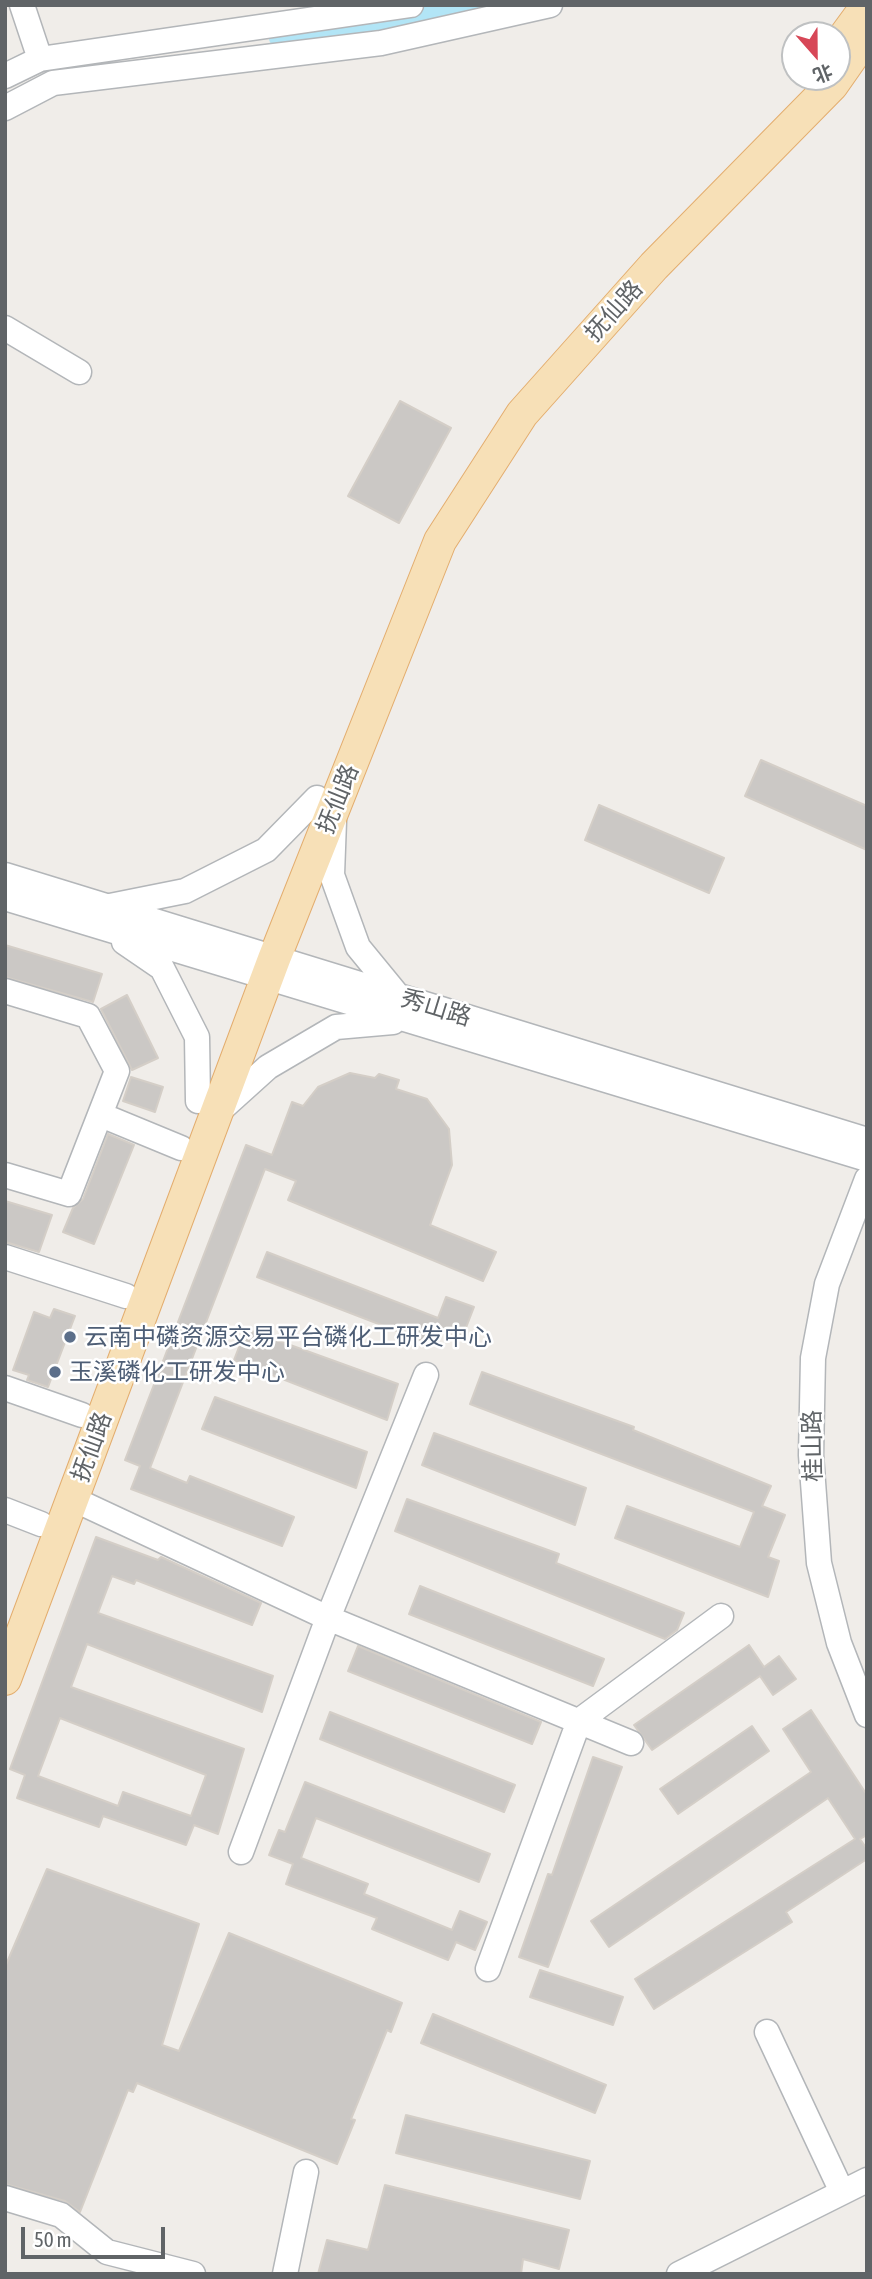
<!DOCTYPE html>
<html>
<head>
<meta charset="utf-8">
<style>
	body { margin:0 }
	#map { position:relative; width:872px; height:2279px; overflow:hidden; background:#f0ede9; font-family:"Asap Condensed","Noto Sans SC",sans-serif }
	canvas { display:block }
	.frame { position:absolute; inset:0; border:7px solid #606467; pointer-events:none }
	.north { position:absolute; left:781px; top:21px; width:70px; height:70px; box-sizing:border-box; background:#fff; border:2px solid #bfc1c2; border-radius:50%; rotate:159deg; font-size:19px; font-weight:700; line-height:28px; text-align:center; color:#606467 }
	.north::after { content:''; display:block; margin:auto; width:24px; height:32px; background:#d74757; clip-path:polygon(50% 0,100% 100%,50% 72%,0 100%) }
	.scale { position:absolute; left:21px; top:2227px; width:144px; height:32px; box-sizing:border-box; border:4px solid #606467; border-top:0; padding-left:9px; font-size:21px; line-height:24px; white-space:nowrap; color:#606467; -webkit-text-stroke:5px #fff; paint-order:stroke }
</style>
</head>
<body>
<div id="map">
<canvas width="872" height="2279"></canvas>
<div class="frame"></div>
<div class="north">北</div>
<div class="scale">50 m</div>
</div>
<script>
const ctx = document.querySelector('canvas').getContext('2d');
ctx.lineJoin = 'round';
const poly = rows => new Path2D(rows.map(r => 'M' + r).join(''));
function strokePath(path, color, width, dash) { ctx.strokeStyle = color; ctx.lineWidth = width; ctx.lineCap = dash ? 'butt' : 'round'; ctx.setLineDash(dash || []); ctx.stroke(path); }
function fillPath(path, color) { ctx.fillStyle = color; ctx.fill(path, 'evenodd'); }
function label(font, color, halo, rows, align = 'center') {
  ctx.font = font + ' "Asap Condensed","Noto Sans SC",sans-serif'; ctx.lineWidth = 5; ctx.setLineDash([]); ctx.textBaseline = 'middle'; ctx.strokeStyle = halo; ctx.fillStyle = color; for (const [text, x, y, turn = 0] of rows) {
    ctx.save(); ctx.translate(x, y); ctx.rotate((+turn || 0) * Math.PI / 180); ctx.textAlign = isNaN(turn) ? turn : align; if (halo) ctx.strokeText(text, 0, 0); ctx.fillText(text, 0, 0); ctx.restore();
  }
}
strokePath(poly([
	[286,35,441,16,489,5]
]), '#b2e5f6', 35);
const building = poly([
	[400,401,451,428,399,523,348,496,400,401],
	[761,760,867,806,867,850,745,796,761,760],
	[599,805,724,858,709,893,585,840,599,805],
	[5,945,102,974,93,1002,5,977,5,945],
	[127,995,158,1058,132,1070,101,1009,127,995],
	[350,1073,375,1078,379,1074,399,1080,396,1089,427,1099,449,1129,452,1165,430,1225,496,1252,483,1281,288,1200,296,1181,265,1169,150,1468,187,1483,190,1476,294,1517,282,1546,131,1489,140,1466,125,1460,246,1145,272,1155,292,1102,303,1106,318,1087,350,1073],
	[131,1077,163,1087,155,1112,123,1101,131,1077],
	[108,1134,134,1145,94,1244,63,1232,73,1208,83,1199,108,1134],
	[5,1201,52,1215,39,1252,5,1242,5,1201],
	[267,1252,438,1318,446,1297,474,1307,462,1338,440,1329,433,1345,257,1277,267,1252],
	[54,1309,75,1316,48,1387,27,1380,29,1375,13,1370,34,1312,50,1318,54,1309],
	[246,1329,398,1384,387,1420,234,1360,246,1329],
	[482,1372,634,1427,633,1430,771,1486,762,1506,785,1515,768,1557,779,1561,768,1597,615,1538,627,1506,740,1547,754,1512,470,1404,482,1372],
	[215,1397,367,1452,356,1488,202,1429,215,1397],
	[434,1433,586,1488,575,1525,422,1465,434,1433],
	[407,1499,559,1554,556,1563,684,1613,677,1630,665,1639,395,1531,407,1499],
	[96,1537,158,1560,161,1557,261,1603,252,1625,136,1580,134,1584,112,1576,98,1613,273,1676,262,1712,87,1644,71,1687,244,1749,218,1834,194,1825,186,1845,103,1816,99,1827,17,1798,25,1775,10,1769,96,1537],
	[60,1718,206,1775,191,1816,123,1792,118,1806,38,1776,60,1718],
	[420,1586,604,1659,593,1686,409,1614,420,1586],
	[749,1645,764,1667,779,1656,796,1679,773,1695,760,1676,652,1750,634,1725,749,1645],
	[358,1646,541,1722,532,1744,348,1671,358,1646],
	[811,1710,867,1795,867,1835,860,1839,867,1849,867,1859,786,1912,792,1922,654,2009,635,1979,855,1839,828,1798,609,1947,591,1921,811,1772,783,1729,811,1710],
	[330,1712,515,1785,504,1812,320,1739,330,1712],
	[752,1726,769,1751,678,1814,660,1789,752,1726],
	[593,1757,622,1767,548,1967,519,1957,548,1874,552,1875,593,1757],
	[305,1782,490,1854,479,1882,316,1818,301,1858,368,1884,364,1894,452,1930,460,1911,487,1922,475,1950,456,1942,448,1960,372,1929,377,1918,286,1884,293,1864,269,1855,279,1830,285,1832,305,1782],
	[47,1869,199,1924,162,2045,179,2051,229,1933,402,2003,391,2032,387,2030,351,2119,355,2120,337,2164,137,2083,133,2092,128,2090,80,2212,65,2201,5,2184,5,1967,47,1869],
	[540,1970,623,1997,613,2025,530,1997,540,1970],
	[433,2014,606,2085,595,2113,421,2043,433,2014],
	[406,2115,590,2161,580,2199,396,2153,406,2115],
	[385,2185,569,2230,559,2269,523,2259,521,2274,318,2274,327,2240,368,2250,385,2185]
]);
fillPath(building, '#cbc8c5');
strokePath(building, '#d4cec7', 2);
const minor = poly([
	[22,5,40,59],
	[5,76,40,59,411,5],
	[5,108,53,83,381,43,550,5],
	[5,328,79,372],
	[334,821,332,875,358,947,399,997],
	[5,875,867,1140],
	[5,898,867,1159],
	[110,906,185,891,266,850,317,798],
	[124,942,162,968,197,1037,198,1101],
	[5,991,88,1016,117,1071,69,1194,5,1175],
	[217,1113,268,1067,336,1027,393,1022],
	[101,1115,181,1148],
	[867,1179,827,1284,813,1358,811,1455,819,1563,839,1643,867,1715],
	[5,1257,126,1296],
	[5,1388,82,1415],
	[73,1499,328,1618,631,1743],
	[5,1510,41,1524],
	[241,1852,328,1618,426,1375],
	[488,1969,579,1721,721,1616],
	[767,2032,842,2192],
	[5,2198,61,2215,107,2252,193,2274],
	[285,2274,306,2172],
	[679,2274,867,2180]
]);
const major = poly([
	[837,47,867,6],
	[5,1679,274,959,440,541,522,414,654,266,832,85,867,35]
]);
strokePath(minor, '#b3b6b9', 27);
strokePath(major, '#e3ad6e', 34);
strokePath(minor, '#fff', 24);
strokePath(major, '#f7e0b7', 32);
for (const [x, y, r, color] of [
	[70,1337,7,"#5c6f8a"],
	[55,1372,7,"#5c6f8a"]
]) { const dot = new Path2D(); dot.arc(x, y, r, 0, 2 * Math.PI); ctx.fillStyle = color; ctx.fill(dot); strokePath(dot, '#fff', 2.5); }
label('24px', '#606467', '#fff', [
	["抚仙路",614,311,-48],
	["抚仙路",338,799,-68],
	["秀山路",436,1008,17],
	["桂山路",813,1446,-91],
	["抚仙路",92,1447,-70]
]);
label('24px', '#4e5e75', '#fff', [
	["云南中磷资源交易平台磷化工研发中心",84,1337],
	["玉溪磷化工研发中心",69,1372]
], 'left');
</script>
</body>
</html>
